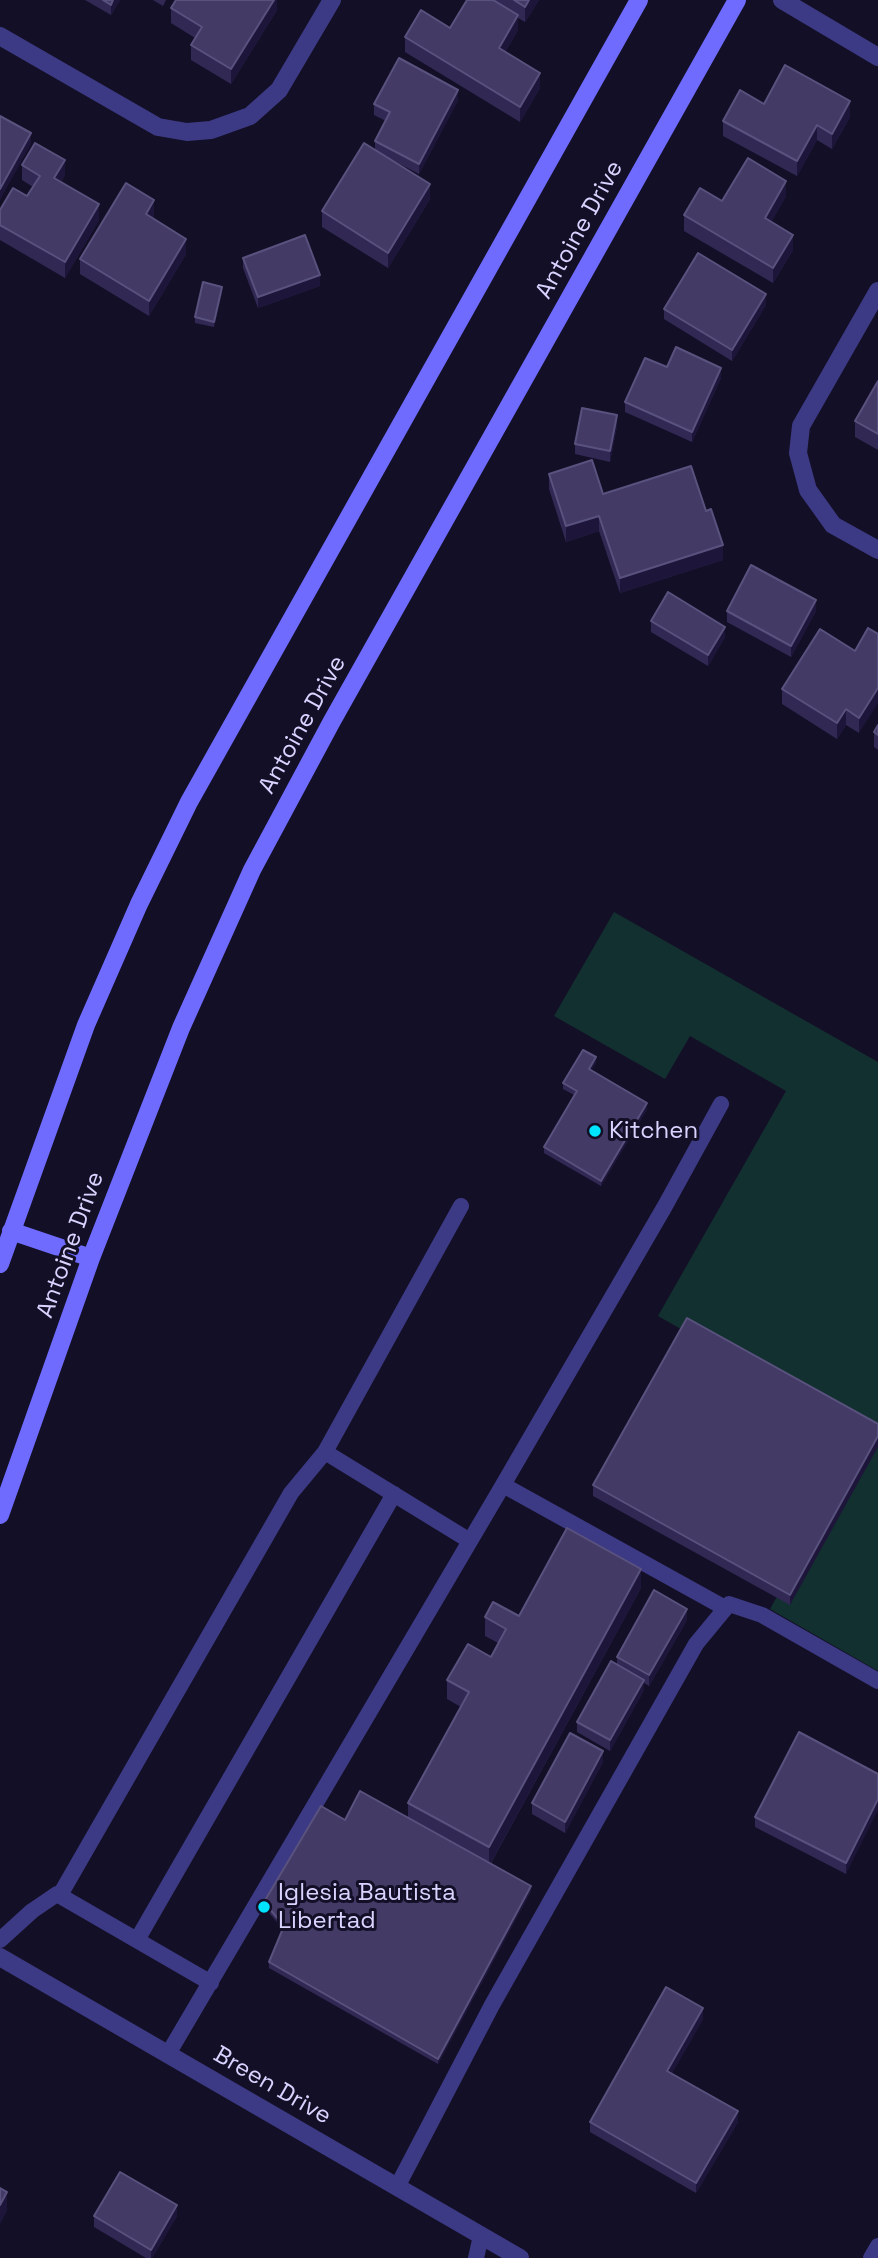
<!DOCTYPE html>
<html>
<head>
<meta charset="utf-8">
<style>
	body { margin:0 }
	canvas { display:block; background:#130f26 }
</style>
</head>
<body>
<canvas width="878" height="2258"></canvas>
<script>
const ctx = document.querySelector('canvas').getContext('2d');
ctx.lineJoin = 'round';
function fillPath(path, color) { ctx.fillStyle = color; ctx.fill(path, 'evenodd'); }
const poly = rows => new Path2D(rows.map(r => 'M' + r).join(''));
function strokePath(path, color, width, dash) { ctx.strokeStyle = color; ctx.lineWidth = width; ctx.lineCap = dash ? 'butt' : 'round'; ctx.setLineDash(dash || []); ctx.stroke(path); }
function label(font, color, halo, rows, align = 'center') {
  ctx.font = font + ' "Space Grotesk",sans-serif'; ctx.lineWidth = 6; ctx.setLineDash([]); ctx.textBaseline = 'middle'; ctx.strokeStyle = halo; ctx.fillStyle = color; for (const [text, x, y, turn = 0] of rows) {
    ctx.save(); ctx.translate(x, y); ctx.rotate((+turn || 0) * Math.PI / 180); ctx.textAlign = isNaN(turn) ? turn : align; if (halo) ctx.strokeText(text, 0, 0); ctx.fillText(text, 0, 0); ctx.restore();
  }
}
fillPath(poly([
	[614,912,878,1062,878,1671,770,1609,868,1435,658,1316,786,1091,690,1036,665,1079,554,1016]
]), '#12302f');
strokePath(poly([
	[721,1104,665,1206,503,1485,725,1608],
	[325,1452,470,1541],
	[60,1895,291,1493,325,1452,461,1206],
	[0,1940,32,1911,57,1894,211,1983],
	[137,1940,394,1494],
	[168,2054,503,1485],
	[397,2187,492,2005,696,1644,729,1604,762,1615,878,1681],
	[476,2258,481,2236],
	[871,2258,878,2246]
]), '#3d3a85', 16);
strokePath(poly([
	[782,0,878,57],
	[0,36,158,127,187,132,211,130,250,116,279,90,332,0],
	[878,291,801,426,798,453,808,490,833,525,878,550]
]), '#3d3a85', 18);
strokePath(poly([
	[0,1957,520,2258]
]), '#3d3a85', 18);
strokePath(poly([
	[11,1231,91,1258],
	[0,1264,86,1025,139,904,189,802,639,0],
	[0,1515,91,1258,181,1028,252,870,332,721,737,0]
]), '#6f6bff', 18);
fillPath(poly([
	[85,0,120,0,111,15],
	[153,0,166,0,163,6],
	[277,0,277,10,231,84,191,60,191,45,195,38,171,23,171,8],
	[467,0,539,0,525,22,518,18,518,30,505,52,540,88,520,122,405,52,405,37,450,28],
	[458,100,419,174,392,160,430,199,388,268,322,227,322,211,375,150,375,141,386,121,374,115,374,104],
	[764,104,850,117,832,149,817,140,797,176,723,136,723,121],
	[22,165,65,175,61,182,99,220,65,278,0,240,0,210,27,196,33,187,22,180],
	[786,196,771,222,793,250,773,283,684,231,684,215,722,201],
	[154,215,153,218,186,254,149,316,80,274,80,259],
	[243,258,320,286,258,308,243,268],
	[222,292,214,327,195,323,195,317],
	[766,305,732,361,664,319,664,309],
	[667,367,721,378,692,442,625,412,625,402],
	[878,381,878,450,855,437,855,421],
	[617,426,610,462,575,454,575,444],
	[549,474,603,494,723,560,620,593,599,531,566,542,549,489],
	[727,611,816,611,791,657,727,622],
	[651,621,725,637,708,666,651,632],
	[868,628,859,733,846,725,837,739,782,704,782,689,855,651],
	[878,725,878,750,874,747,874,732],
	[596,1063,591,1070,647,1109,601,1186,544,1153,544,1147,574,1095,563,1089,563,1083],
	[878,1424,790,1605,593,1496,593,1485],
	[641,1588,491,1863,531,1891,438,2064,269,1968,269,1962,283,1929,264,1907,264,1902,345,1820,408,1818,408,1803,461,1707,447,1699,447,1680,491,1657,498,1643,485,1636,485,1617,519,1616],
	[687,1620,649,1686,644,1683,644,1690,610,1751,577,1732,577,1722,617,1664,617,1657],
	[603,1762,565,1833,532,1814,532,1803],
	[878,1774,846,1874,755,1827,755,1817],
	[703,2019,672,2073,738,2122,696,2193,590,2132,590,2122],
	[94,2216,177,2216,152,2258,146,2258,94,2227]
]), '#312854');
fillPath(poly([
	[113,0,120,0,111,15,111,5],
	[274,0,277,0,277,10,231,84,231,69],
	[529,0,539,0,525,22,525,7],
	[518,15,518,30,499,63,499,48],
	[540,73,540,88,520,122,520,107],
	[458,90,458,100,419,174,419,164],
	[850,101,850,117,832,149,832,134],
	[817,125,817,140,797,176,797,161],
	[31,133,31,144,0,200,0,189],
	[65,160,65,175,54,193,54,178],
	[786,181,786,196,765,233,765,218],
	[430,184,430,199,388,268,388,253],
	[154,200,154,215,146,229,146,214],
	[99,204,99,220,65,278,65,262],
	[793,235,793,250,773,283,773,268],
	[186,239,186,254,149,316,149,301],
	[320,275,320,286,258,308,258,297],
	[222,287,222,292,214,327,214,322],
	[766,294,766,305,732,361,732,350],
	[721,368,721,378,692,442,692,432],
	[617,415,617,426,610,462,610,451],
	[599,516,599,531,566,542,566,526],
	[723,545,723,560,620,593,620,578],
	[816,600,816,611,791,657,791,646],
	[725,627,725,637,708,666,708,655],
	[878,688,878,703,859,733,859,718],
	[846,709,846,725,837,739,837,723],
	[596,1057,596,1063,589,1074,589,1069],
	[647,1103,647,1109,601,1186,601,1181],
	[878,1436,878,1447,790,1605,790,1595],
	[641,1569,641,1588,489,1866,489,1847],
	[687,1609,687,1620,649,1686,649,1675],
	[644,1680,644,1690,610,1751,610,1740],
	[603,1751,603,1762,565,1833,565,1822],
	[878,1799,878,1810,846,1874,846,1863],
	[531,1886,531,1891,438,2064,438,2059],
	[703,2008,703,2019,667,2082,667,2071],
	[738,2111,738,2122,696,2193,696,2183],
	[7,2192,7,2211,0,2224,0,2205],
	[177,2205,177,2216,152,2258,151,2258,151,2250]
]), '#1d163a');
const building = poly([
	[103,0,113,0,111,5,103,0],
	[176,0,274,0,231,69,191,45,202,27,171,8,176,0],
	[467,0,493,0,518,15,499,48,540,73,520,107,405,37,421,10,450,28,467,0],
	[514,0,529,0,525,7,514,0],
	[399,58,458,90,419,164,375,141,390,112,374,104,399,58],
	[785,65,850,101,832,134,817,125,797,161,723,121,740,90,764,104,785,65],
	[0,116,31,133,0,189,0,116],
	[35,143,65,160,54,178,99,204,65,262,0,225,0,210,13,188,27,196,40,176,22,165,35,143],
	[364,143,430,184,388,253,322,211,364,143],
	[748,158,786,181,765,218,793,235,773,268,684,215,700,188,722,201,748,158],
	[126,183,154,200,146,214,186,239,149,301,80,259,126,183],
	[305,235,320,275,258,297,243,258,305,235],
	[698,253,766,294,732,350,664,309,698,253],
	[203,282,222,287,214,322,195,317,203,282],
	[676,347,721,368,692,432,625,402,645,358,667,367,676,347],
	[878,381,878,434,855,421,878,381],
	[582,408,617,415,610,451,575,444,582,408],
	[592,460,603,494,691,466,706,511,711,509,723,545,620,578,599,516,566,526,549,474,592,460],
	[751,565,816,600,791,646,727,611,751,565],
	[668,592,725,627,708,655,651,621,668,592],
	[868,628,878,634,878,688,859,718,846,709,837,723,782,689,820,629,855,651,868,628],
	[878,725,878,735,874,732,878,725],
	[583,1050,596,1057,589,1069,647,1103,601,1181,544,1147,577,1091,563,1083,583,1050],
	[687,1318,878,1424,878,1436,790,1595,593,1485,687,1318],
	[567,1528,641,1569,489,1847,408,1803,469,1692,447,1680,468,1644,491,1657,506,1629,485,1617,493,1602,519,1616,567,1528],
	[654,1590,687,1609,649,1675,617,1657,654,1590],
	[611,1661,644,1680,610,1740,577,1722,611,1661],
	[799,1732,878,1774,878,1799,846,1863,755,1817,799,1732],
	[570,1733,603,1751,565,1822,532,1803,570,1733],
	[360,1791,531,1886,438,2059,269,1962,284,1926,264,1902,321,1806,345,1820,360,1791],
	[666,1987,703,2008,667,2071,738,2111,696,2183,590,2122,666,1987],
	[120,2172,177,2205,151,2250,94,2216,120,2172],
	[0,2188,7,2192,0,2205,0,2188]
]);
fillPath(building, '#433a66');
strokePath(building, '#5a527e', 2);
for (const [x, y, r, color] of [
	[595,1131,7,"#00e5ff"],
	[264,1907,7,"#00e5ff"]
]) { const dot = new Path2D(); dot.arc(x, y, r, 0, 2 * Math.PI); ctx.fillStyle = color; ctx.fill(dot); strokePath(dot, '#130f26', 2.5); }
label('24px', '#d9d4ff', '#130f26', [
	["Antoine Drive",580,230,-61],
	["Antoine Drive",303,725,-61],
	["Antoine Drive",71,1245,-70],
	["Breen Drive",272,2086,30]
]);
label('24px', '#d9d4ff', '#130f26', [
	["Kitchen",609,1131],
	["Iglesia Bautista",278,1893],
	["Libertad",278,1921]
], 'left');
</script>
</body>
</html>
